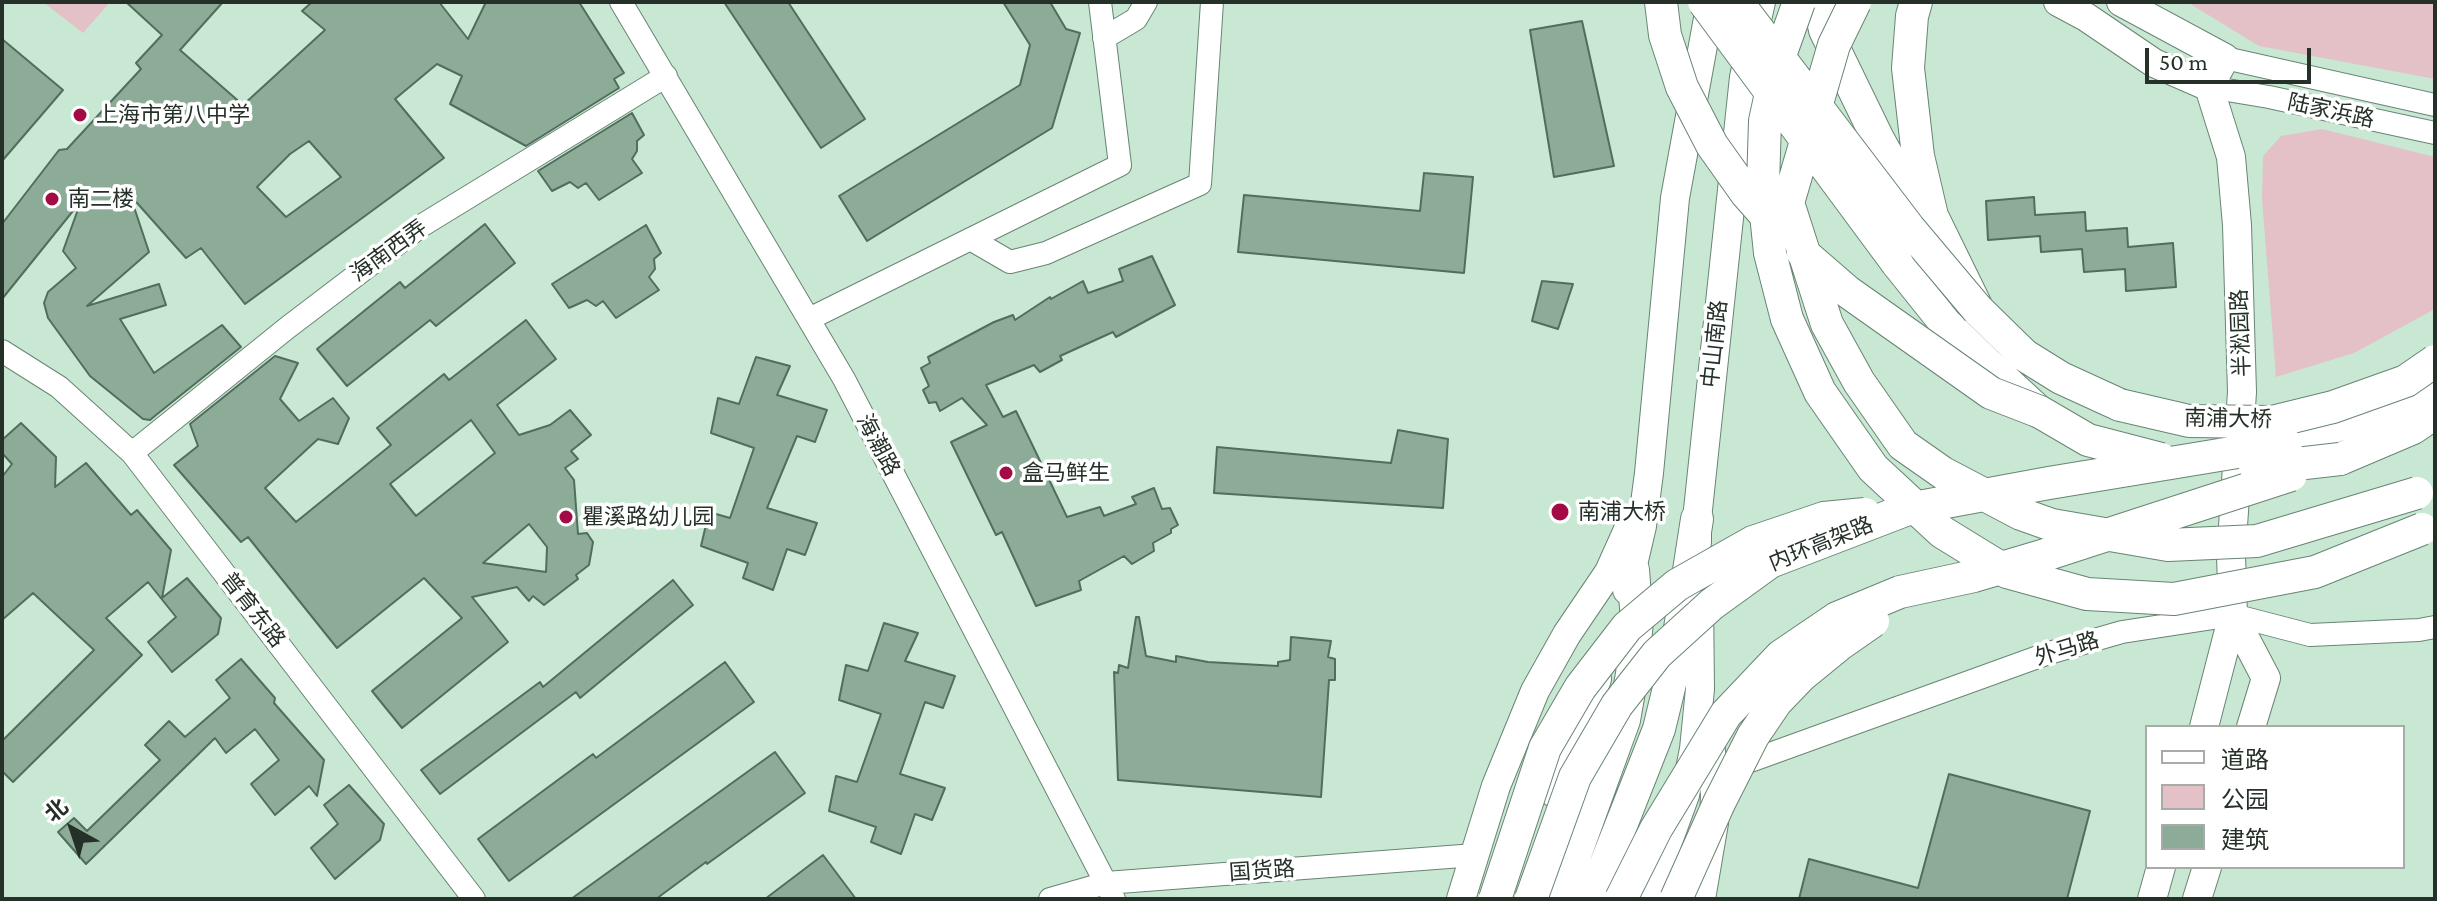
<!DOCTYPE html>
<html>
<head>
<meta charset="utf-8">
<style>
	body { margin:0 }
	#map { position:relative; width:2437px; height:901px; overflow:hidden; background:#c8e8d3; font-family:"Crimson Pro","Noto Sans SC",serif }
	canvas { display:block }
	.frame { position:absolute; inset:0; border:4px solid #243028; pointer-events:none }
	.legend { position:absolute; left:2145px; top:725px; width:260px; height:144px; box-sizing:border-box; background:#fff; border:2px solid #a7aca9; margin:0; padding:10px 14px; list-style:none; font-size:24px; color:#243028 }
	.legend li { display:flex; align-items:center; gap:16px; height:40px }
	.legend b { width:40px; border:2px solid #a7aca9 }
	.north { position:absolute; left:32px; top:789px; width:80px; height:80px; -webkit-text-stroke:6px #fff; paint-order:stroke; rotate:320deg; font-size:22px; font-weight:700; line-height:32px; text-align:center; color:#243028 }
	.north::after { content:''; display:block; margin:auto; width:28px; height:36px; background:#243028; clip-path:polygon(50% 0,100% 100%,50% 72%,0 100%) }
	.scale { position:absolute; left:2145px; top:48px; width:166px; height:36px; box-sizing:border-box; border:4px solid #243028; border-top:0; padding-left:10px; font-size:24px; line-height:28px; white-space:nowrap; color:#243028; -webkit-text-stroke:6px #fff; paint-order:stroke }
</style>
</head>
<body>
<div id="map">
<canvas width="2437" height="901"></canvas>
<div class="frame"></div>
<ul class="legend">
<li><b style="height:10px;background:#fff"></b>道路</li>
<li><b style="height:22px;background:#e4c1c6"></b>公园</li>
<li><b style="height:22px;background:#8dac98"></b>建筑</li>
</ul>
<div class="north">北</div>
<div class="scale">50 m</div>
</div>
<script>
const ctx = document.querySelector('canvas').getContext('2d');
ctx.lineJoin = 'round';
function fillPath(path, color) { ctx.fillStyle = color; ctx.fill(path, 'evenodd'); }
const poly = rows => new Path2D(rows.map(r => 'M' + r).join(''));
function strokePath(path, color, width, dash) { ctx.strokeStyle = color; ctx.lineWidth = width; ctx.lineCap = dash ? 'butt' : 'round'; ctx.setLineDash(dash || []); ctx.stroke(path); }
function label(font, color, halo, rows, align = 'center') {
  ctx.font = font + ' "Crimson Pro","Noto Sans SC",serif'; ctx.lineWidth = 7; ctx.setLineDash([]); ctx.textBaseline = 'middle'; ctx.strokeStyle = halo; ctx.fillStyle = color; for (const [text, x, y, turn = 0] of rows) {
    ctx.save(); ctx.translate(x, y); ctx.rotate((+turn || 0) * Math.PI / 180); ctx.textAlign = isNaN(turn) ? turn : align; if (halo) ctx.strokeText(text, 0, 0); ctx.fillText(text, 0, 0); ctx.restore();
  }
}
fillPath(poly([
	[43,2,110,2,83,33],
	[2187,2,2435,2,2435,79,2259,46],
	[2322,129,2435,157,2435,309,2354,353,2276,377,2262,199,2263,156,2281,136]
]), '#e4c1c6');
const building = poly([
	[126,2,223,2,180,50,243,105,325,30,302,11,312,2,439,2,468,39,486,2,579,2,624,73,614,79,619,88,526,146,450,104,462,76,437,64,395,99,444,158,245,304,201,248,186,258,130,195,149,252,87,306,159,284,166,305,120,319,154,373,222,325,241,347,156,415,150,420,143,419,90,376,48,318,44,303,48,292,76,268,63,251,81,201,2,299,2,224,59,150,67,149,141,69,136,63,162,35,126,2],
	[309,141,341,177,286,217,257,187,290,154,309,141],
	[724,2,788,2,865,119,821,148,724,2],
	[1003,2,1050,2,1066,29,1080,33,1052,128,867,241,839,196,1020,85,1030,45,1003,2],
	[1582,21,1614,166,1554,177,1530,30,1582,21],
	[2,39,63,90,2,161,2,39],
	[632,113,644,135,637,141,637,151,632,159,642,173,599,200,586,183,578,188,570,182,552,191,538,171,632,113],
	[1424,173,1473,177,1464,273,1238,252,1244,195,1420,211,1424,173],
	[2034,197,2035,215,2085,212,2086,231,2127,228,2128,247,2173,243,2176,287,2126,291,2125,269,2084,272,2082,249,2041,252,2040,236,1988,240,1986,201,2034,197],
	[485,224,515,263,436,326,430,320,347,386,317,349,400,282,405,288,485,224],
	[646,225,661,253,654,259,655,269,649,277,659,290,616,318,603,301,596,306,587,300,569,308,552,284,646,225],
	[1152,256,1175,305,1116,337,1113,332,1060,356,1062,360,1040,372,1034,365,986,385,1003,417,1016,411,1067,517,1100,507,1104,516,1136,504,1132,497,1154,488,1162,509,1170,508,1178,525,1171,529,1171,533,1153,543,1154,551,1132,564,1124,556,1079,581,1081,590,1036,606,1002,532,996,535,951,442,987,425,962,398,940,411,936,402,929,403,923,390,929,386,921,368,930,363,928,357,994,322,1013,315,1015,320,1050,297,1051,299,1083,281,1088,293,1123,281,1119,269,1152,256],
	[1542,281,1573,284,1558,329,1532,321,1542,281],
	[526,320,556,359,497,405,519,435,550,425,570,410,591,435,571,451,578,459,565,468,574,480,578,534,587,533,593,542,589,565,576,575,578,579,544,605,533,596,529,601,517,587,472,597,508,642,402,728,372,691,462,618,424,578,337,648,248,537,241,542,174,465,198,446,190,424,275,356,298,363,280,399,299,421,333,398,349,418,338,444,318,439,265,488,296,522,391,445,377,428,444,374,449,380,526,320],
	[471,420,495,453,416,516,390,484,471,420],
	[529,524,547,547,546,572,483,563,529,524],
	[756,357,790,366,777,395,827,410,815,442,797,436,767,508,817,523,805,555,787,549,773,590,743,578,748,563,701,546,709,512,730,518,754,448,711,433,718,398,739,404,756,357],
	[21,423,56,457,55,487,86,463,131,515,137,510,171,550,162,598,187,578,221,618,218,634,172,672,148,642,176,617,148,582,106,618,142,655,13,782,2,771,2,741,94,650,33,593,2,620,2,477,12,464,2,453,2,440,21,423],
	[1398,430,1448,439,1443,508,1214,493,1217,447,1391,463,1398,430],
	[673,580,693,605,580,698,576,692,440,794,421,770,540,682,543,687,673,580],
	[1136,617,1139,617,1146,656,1176,662,1176,656,1208,662,1278,666,1278,662,1290,660,1291,637,1331,641,1328,657,1335,659,1335,680,1329,680,1321,797,1118,780,1114,672,1118,673,1119,665,1128,668,1136,617],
	[884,623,918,633,905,661,955,676,943,708,925,702,900,774,945,788,932,820,915,814,901,854,871,842,876,827,829,811,836,776,857,782,881,714,839,700,846,665,868,671,884,623],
	[241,659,275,698,274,703,324,760,317,796,309,786,275,815,251,784,279,760,255,729,226,753,215,738,86,864,58,832,74,818,87,831,160,760,145,745,169,721,185,737,230,698,216,680,241,659],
	[725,662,754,702,509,881,478,839,593,754,596,758,725,662],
	[775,752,805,793,707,864,706,862,656,899,571,899,775,752],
	[1949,774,2090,811,2067,899,1799,899,1809,859,1918,888,1949,774],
	[349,785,384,824,380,840,335,879,311,848,338,824,324,805,349,785],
	[823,855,856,899,765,899,823,855]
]);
fillPath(building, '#8dac98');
strokePath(building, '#516d5c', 2);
const minor = poly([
	[621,2,844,379,1114,899],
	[1104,38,1136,19,1146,2],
	[2225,58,2435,105],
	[2209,87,2269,97,2435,133],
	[972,240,1010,262,1046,253,1200,184,1212,2],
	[809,319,1120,165,1100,2],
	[2,351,59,387,132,453,474,899],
	[132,453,287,328,421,226,666,76],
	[1731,768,2049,653,2122,632,2233,615,2310,635,2419,630,2435,627],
	[1050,899,1106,883,1475,855]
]);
const major = poly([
	[2058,2,2086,17,2154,63,2209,87],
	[2121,2,2225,58,2209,87,2231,157,2237,225,2242,392,2231,556,2233,615,2204,727],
	[1697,542,1697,519,1744,77,1761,2],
	[1627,590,1642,526,1649,473,1675,198,1711,2],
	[2233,615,2266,678,2251,727],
	[1554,793,1597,679],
	[1461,899,1496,786,1535,691,1567,634,1609,572,1631,523],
	[1647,899,1685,795,1694,749,1700,689,1699,600],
	[1701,899,1714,823,1715,795,1709,729],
	[2152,899,2161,867],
	[2197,899,2207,867]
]);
const highway = poly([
	[1819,2,1825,30,1878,139,1922,219],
	[1916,2,1912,16,1908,68,1918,156,1932,216,1978,310,2024,355,2061,378,2120,405],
	[1897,263,1945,323,1986,363,2038,411],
	[2286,444,2412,398,2435,382],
	[2340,459,2413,428,2435,413],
	[1559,899,1624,720,1632,674,1637,621,1633,570],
	[1592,899,1659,729,1674,667,1697,519]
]);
strokePath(minor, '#688573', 24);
strokePath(major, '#688573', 30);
strokePath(highway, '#688573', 34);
strokePath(minor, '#fff', 22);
strokePath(major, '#fff', 28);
strokePath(highway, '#fff', 32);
const highwayBridge = poly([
	[1661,2,1665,35,1682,87,1712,145,1746,193,1768,218],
	[1704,2,1897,263],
	[1737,2,1909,228,1978,310],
	[1799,2,1778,61,1765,121,1763,185,1770,253,1787,319,1820,392,1873,468,1942,532,2007,572,2087,594,2174,599,2315,572,2422,529],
	[1855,2,1834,45,1788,203,1827,324,1859,382,1903,445,1943,473,2021,514,2052,525,2168,545,2257,541,2417,493],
	[1803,253,1848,292,1991,393,2040,412,2088,440,2161,459],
	[2120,405,2189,421,2272,422,2333,407,2406,381,2435,361],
	[2255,466,2270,467,2340,459],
	[1495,899,1545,748,1580,688,1627,627,1677,585,1753,542,1824,518,1865,514],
	[1531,899,1575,777,1617,705,1657,654,1712,604,1770,562,1908,509,2049,483,2286,444],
	[1621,899,1656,829,1726,714,1781,656,1837,618,1900,592,1974,576,2045,555,2291,475],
	[1676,899,1719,803,1753,736,1776,702,1802,675,1840,644,1873,621]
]);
strokePath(highwayBridge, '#688573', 34, []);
strokePath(highwayBridge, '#fff', 32);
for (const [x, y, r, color] of [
	[80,115,8,"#a40a43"],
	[52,199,8,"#a40a43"],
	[1006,473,8,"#a40a43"],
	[1560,512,10,"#a40a43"],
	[566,517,8,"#a40a43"]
]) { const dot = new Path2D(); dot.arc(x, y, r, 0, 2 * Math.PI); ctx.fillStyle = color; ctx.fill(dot); strokePath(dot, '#fff', 3); }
label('22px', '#243028', '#fff', [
	["陆家浜路",2331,111,12],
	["海南西弄",389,251,-36],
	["半淞园路",2241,333,-92],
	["中山南路",1715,344,-84],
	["南浦大桥",2228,419,1],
	["海潮路",878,445,62],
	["内环高架路",1821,544,-22],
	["普育东路",253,610,52],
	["外马路",2067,649,-17],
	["国货路",1262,871,-4]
]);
label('22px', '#243028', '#fff', [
	["上海市第八中学",96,115],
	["南二楼",68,199],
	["盒马鲜生",1022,473],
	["南浦大桥",1578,512],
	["瞿溪路幼儿园",582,517]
], 'left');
</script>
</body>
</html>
